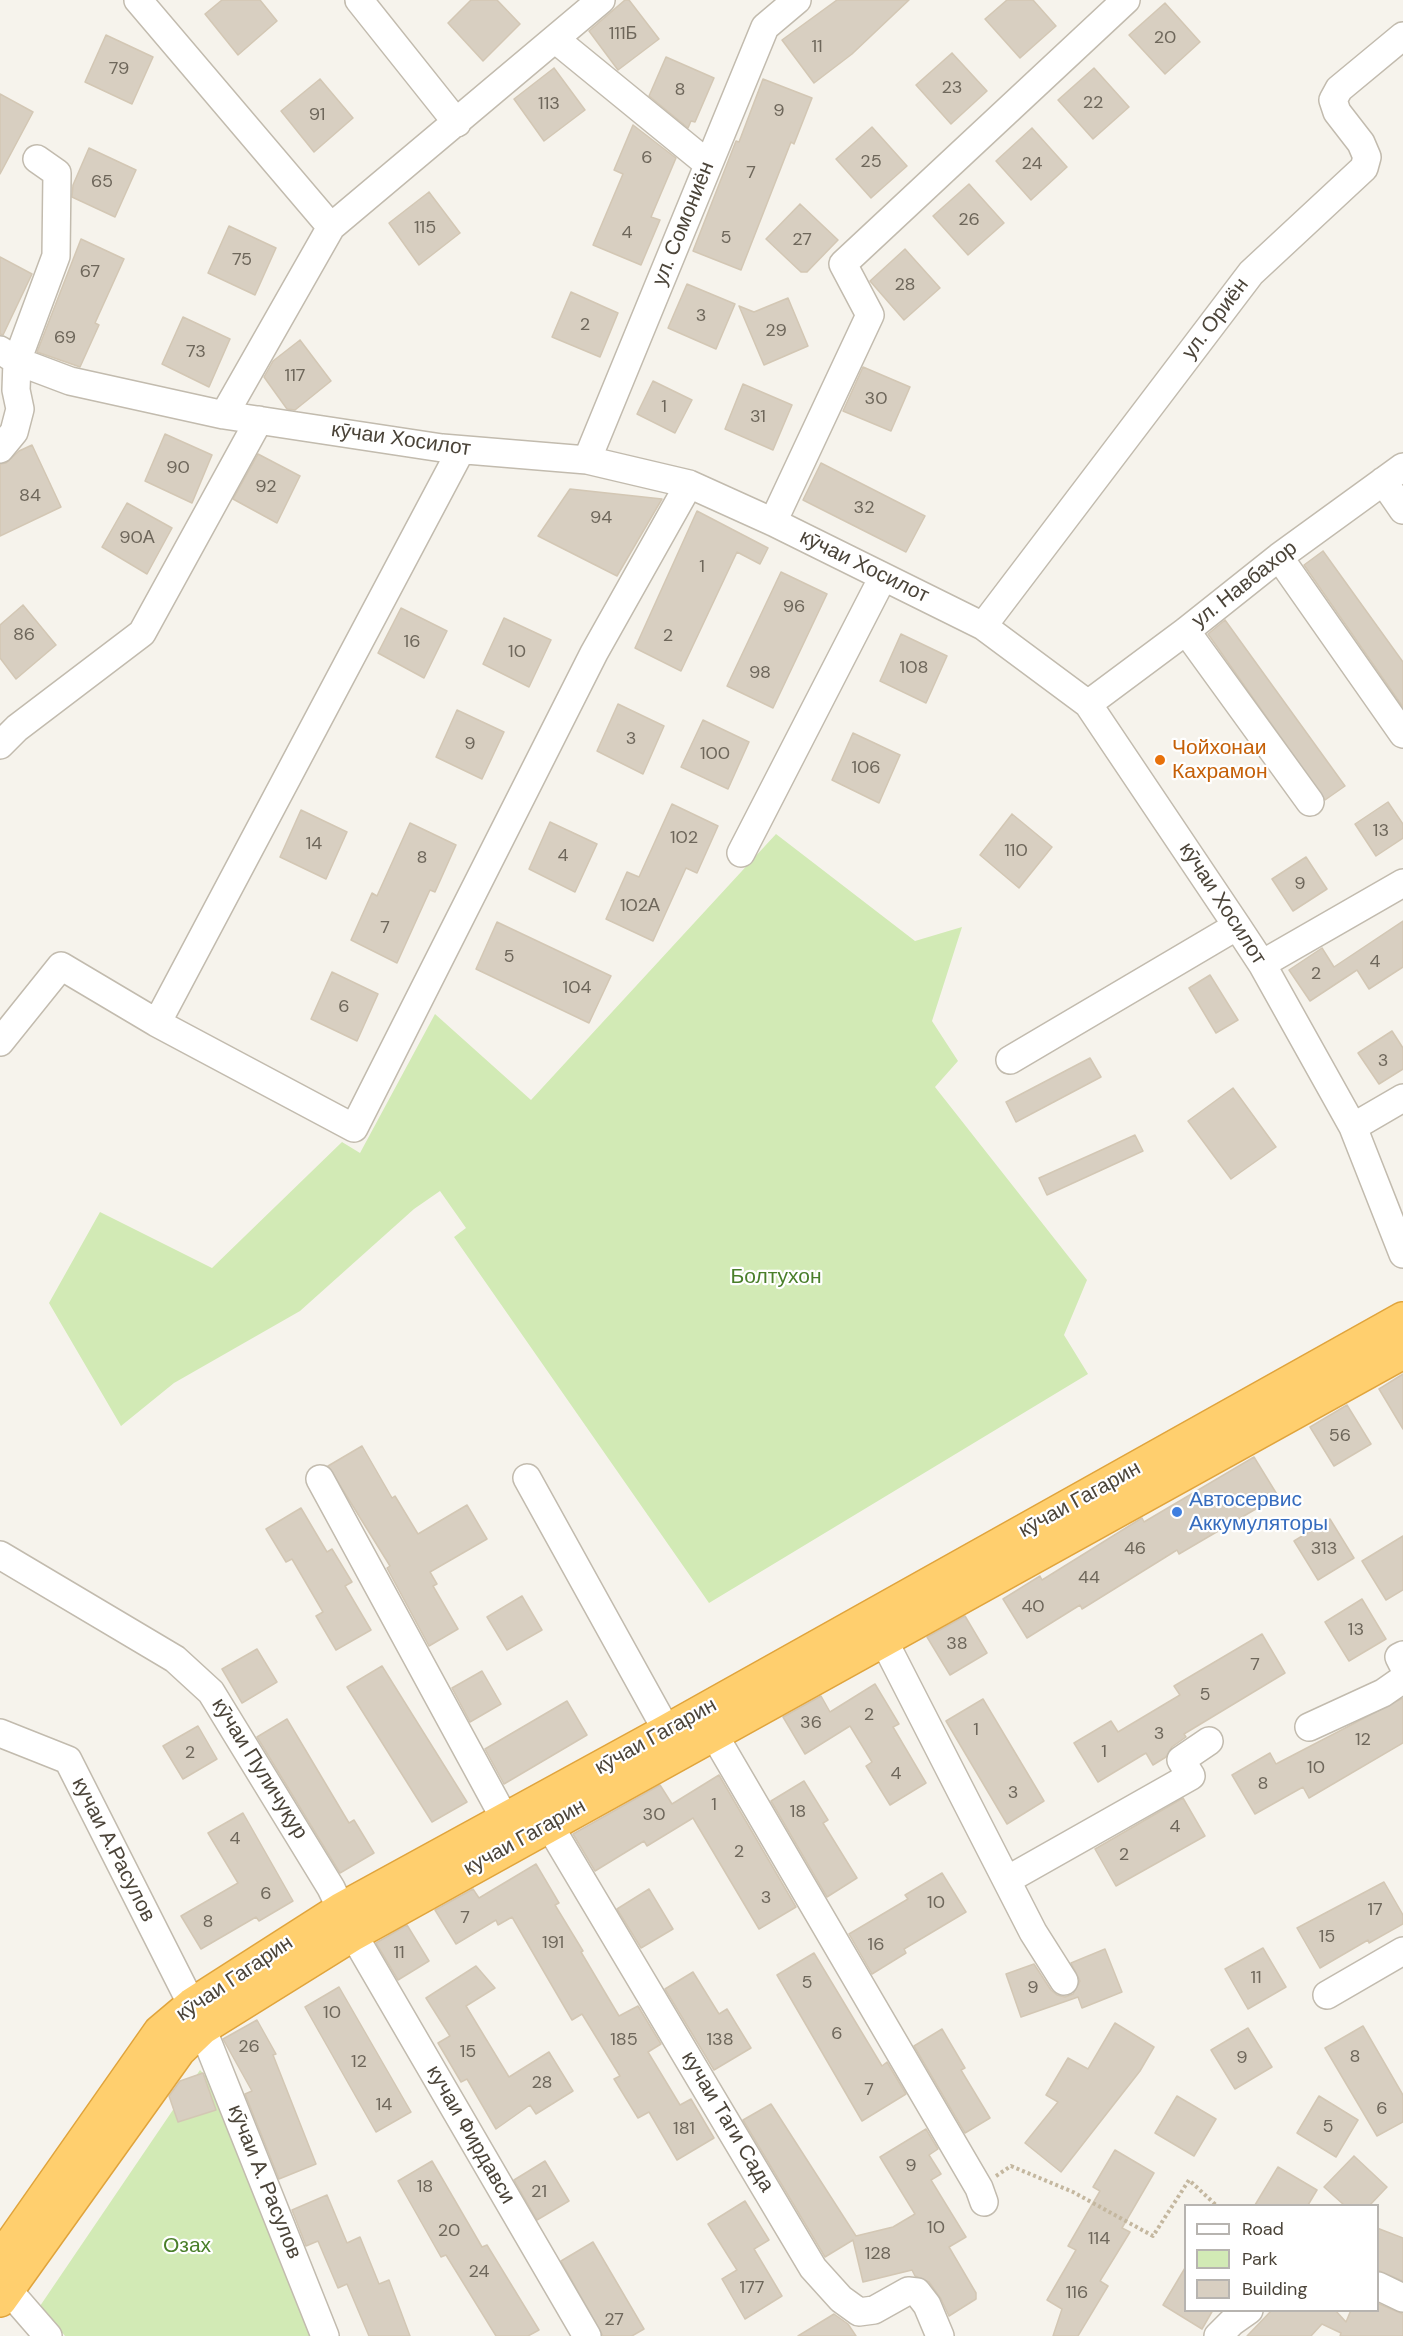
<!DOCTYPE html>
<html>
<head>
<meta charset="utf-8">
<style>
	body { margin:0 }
	#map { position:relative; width:1403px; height:2336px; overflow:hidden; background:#f6f3ec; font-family:"DM Sans",sans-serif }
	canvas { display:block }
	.legend { position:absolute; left:1184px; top:2204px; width:195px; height:108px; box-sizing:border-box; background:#fff; border:2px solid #b7b4b0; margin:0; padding:8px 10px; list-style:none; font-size:18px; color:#4b4439 }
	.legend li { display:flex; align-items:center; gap:12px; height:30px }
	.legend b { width:30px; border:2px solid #b7b4b0 }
</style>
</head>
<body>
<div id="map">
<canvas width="1403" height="2336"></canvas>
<ul class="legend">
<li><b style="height:8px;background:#fff"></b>Road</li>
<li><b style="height:16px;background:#d2eab5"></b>Park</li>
<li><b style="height:16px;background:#d8cfc1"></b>Building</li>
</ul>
</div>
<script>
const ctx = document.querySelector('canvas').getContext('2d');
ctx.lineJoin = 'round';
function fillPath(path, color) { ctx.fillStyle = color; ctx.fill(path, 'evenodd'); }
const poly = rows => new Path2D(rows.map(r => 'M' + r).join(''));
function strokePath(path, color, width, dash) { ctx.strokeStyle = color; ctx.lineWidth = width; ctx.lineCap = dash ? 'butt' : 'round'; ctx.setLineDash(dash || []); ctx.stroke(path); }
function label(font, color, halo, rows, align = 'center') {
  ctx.font = font + ' "DM Sans",sans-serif'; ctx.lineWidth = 4.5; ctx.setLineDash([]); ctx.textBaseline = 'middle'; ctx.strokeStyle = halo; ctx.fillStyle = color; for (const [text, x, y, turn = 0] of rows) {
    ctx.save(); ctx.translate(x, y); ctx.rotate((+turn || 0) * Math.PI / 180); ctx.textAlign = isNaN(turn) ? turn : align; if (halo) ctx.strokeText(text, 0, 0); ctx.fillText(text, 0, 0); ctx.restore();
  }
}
fillPath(poly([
	[776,834,915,941,962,927,932,1021,958,1061,935,1087,1087,1280,1064,1335,1088,1374,709,1603,454,1237,466,1228,440,1191,414,1209,300,1311,174,1383,121,1426,49,1303,100,1212,212,1268,342,1142,360,1153,435,1014,531,1100],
	[200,2070,226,2097,318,2336,65,2336,40,2306]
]), '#d2eab5');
const building = poly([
	[222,0,260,0,277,21,238,55,205,14,222,0],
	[471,0,497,0,520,24,483,61,448,23,471,0],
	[625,0,629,0,659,39,618,70,589,31,625,0],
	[837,0,909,0,852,54,814,83,782,40,837,0],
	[1007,0,1033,0,1056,26,1020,58,985,19,1007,0],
	[1165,3,1200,42,1165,74,1129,35,1165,3],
	[106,35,153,57,132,104,85,82,106,35],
	[952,53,987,91,951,124,916,85,952,53],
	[666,57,714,78,695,122,691,121,688,128,649,96,666,57],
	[554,68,585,110,544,141,514,99,554,68],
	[1094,68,1129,107,1093,139,1058,100,1094,68],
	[320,79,353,118,314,152,281,111,320,79],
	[763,79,812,98,794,144,791,142,741,270,693,251,736,141,739,142,763,79],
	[0,94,33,112,0,174,0,94],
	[633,125,676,158,651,217,660,220,641,265,593,245,623,174,614,170,633,125],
	[872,127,907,166,871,198,836,159,872,127],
	[1032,128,1067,167,1031,200,996,161,1032,128],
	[89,148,136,170,115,217,72,197,73,185,89,148],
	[969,184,1004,223,968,255,933,216,969,184],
	[429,192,460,233,419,265,389,223,429,192],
	[800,204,838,240,807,272,801,272,766,239,800,204],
	[229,226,276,248,255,295,208,273,229,226],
	[81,239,124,259,95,323,99,325,80,367,37,352,81,239],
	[905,249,940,288,904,320,870,281,905,249],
	[0,257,32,274,3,335,0,334,0,257],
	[687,284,735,304,716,349,668,328,687,284],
	[571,292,618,313,600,357,552,337,571,292],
	[788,298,808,346,764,365,739,306,754,312,788,298],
	[183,317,230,339,209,387,162,364,183,317],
	[300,340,331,381,295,410,287,409,264,377,273,361,300,340],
	[863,367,910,387,891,431,843,411,863,367],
	[653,381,692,400,675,433,637,414,653,381],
	[743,384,792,405,773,450,725,429,743,384],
	[165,434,212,455,192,503,145,481,165,434],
	[32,445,61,507,0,536,0,464,6,463,19,451,32,445],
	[258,454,300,476,277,523,233,499,258,454],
	[821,463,925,516,906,552,803,500,821,463],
	[570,489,662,499,617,576,538,536,570,489],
	[127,503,172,528,147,574,102,547,127,503],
	[697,511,768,548,760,564,737,552,681,671,635,648,697,511],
	[1323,551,1403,662,1403,707,1304,565,1323,551],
	[781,572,827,594,773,708,727,686,781,572],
	[23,605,56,645,16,679,0,658,0,625,23,605],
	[401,608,447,631,424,678,378,653,401,608],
	[504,618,551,640,529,687,483,664,504,618],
	[1225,620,1345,786,1325,800,1208,634,1225,620],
	[901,634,947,656,926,703,880,681,901,634],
	[618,704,664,726,643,774,597,751,618,704],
	[457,710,504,732,482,779,436,757,457,710],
	[703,720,749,742,728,789,681,767,703,720],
	[853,733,900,755,879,803,832,780,853,733],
	[1388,802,1403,824,1403,838,1376,856,1355,824,1388,802],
	[672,804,718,826,697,873,686,868,653,941,606,919,627,872,639,877,672,804],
	[301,810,347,832,326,879,280,857,301,810],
	[1012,814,1052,847,1019,888,980,855,1012,814],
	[550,822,597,844,575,892,529,869,550,822],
	[410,823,456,845,435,892,430,890,397,963,351,940,372,893,377,896,410,823],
	[1306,857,1327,889,1293,911,1272,879,1306,857],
	[1403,921,1403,967,1369,989,1357,970,1310,1001,1289,970,1322,948,1334,967,1403,921],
	[497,922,611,976,589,1023,476,969,497,922],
	[332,972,378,994,357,1041,311,1019,332,972],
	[1210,975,1238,1020,1216,1033,1189,988,1210,975],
	[1392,1031,1403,1048,1403,1069,1379,1084,1358,1053,1392,1031],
	[1090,1058,1101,1077,1016,1122,1006,1102,1090,1058],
	[1233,1088,1276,1147,1231,1179,1188,1121,1233,1088],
	[1135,1135,1143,1151,1047,1195,1039,1178,1135,1135],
	[1403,1374,1403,1429,1379,1389,1403,1374],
	[1347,1405,1371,1444,1334,1466,1310,1427,1347,1405],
	[362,1446,392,1498,395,1496,418,1534,467,1505,487,1539,430,1572,437,1584,433,1586,458,1629,429,1646,387,1568,390,1566,328,1466,362,1446],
	[1254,1457,1278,1496,1179,1554,1177,1550,1082,1609,1080,1605,1027,1638,1003,1599,1040,1576,1042,1580,1137,1521,1142,1518,1144,1522,1254,1457],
	[301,1508,327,1552,332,1549,352,1582,345,1586,371,1630,336,1650,316,1616,323,1612,292,1559,286,1562,266,1529,301,1508],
	[1330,1519,1354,1558,1318,1580,1294,1541,1330,1519],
	[1403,1536,1403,1590,1386,1600,1362,1561,1403,1536],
	[522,1596,542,1630,507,1650,487,1617,522,1596],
	[1362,1599,1386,1639,1349,1661,1325,1622,1362,1599],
	[965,1616,987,1653,950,1675,927,1637,965,1616],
	[1262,1634,1285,1673,1184,1734,1186,1737,1172,1747,1166,1757,1153,1765,1146,1753,1098,1782,1074,1743,1111,1721,1118,1732,1180,1695,1174,1686,1262,1634],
	[257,1649,277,1682,242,1703,222,1669,257,1649],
	[382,1666,467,1802,432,1822,347,1687,382,1666],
	[482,1671,501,1704,470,1722,452,1688,482,1671],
	[875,1684,899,1724,893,1727,926,1783,890,1805,866,1766,872,1762,850,1726,805,1754,783,1717,821,1696,830,1712,875,1684],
	[1403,1698,1403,1743,1309,1798,1303,1787,1255,1814,1232,1775,1270,1753,1276,1764,1403,1698],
	[983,1699,1044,1801,1007,1824,946,1721,983,1699],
	[567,1701,587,1735,504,1784,485,1749,567,1701],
	[287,1719,349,1823,354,1820,374,1853,340,1873,257,1737,287,1719],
	[198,1726,217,1759,183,1779,163,1746,198,1726],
	[719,1775,796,1907,759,1929,693,1818,647,1846,644,1841,595,1871,573,1834,660,1785,672,1804,719,1775],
	[804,1781,828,1820,823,1823,857,1878,827,1897,771,1801,804,1781],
	[1183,1798,1205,1836,1116,1886,1095,1849,1183,1798],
	[243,1813,293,1901,259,1921,256,1917,201,1949,181,1916,238,1883,208,1833,243,1813],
	[536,1864,559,1903,555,1905,583,1951,581,1952,619,2016,638,2006,661,2044,648,2052,680,2105,691,2099,714,2138,677,2160,649,2112,638,2118,614,2079,620,2076,582,2014,572,2020,512,1917,498,1925,496,1920,456,1944,435,1910,473,1889,479,1898,536,1864],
	[942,1873,966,1912,904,1949,906,1953,872,1974,849,1934,908,1899,905,1895,942,1873],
	[1384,1882,1403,1915,1403,1924,1369,1943,1368,1940,1320,1968,1297,1928,1384,1882],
	[649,1889,673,1929,641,1948,617,1909,649,1889],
	[407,1925,429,1961,398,1980,376,1943,407,1925],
	[1263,1948,1286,1987,1248,2009,1225,1969,1263,1948],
	[1105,1949,1122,1992,1082,2008,1078,1997,1021,2017,1006,1974,1034,1964,1051,1990,1057,1995,1065,1997,1073,1994,1080,1981,1071,1963,1105,1949],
	[814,1953,882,2066,887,2062,906,2094,862,2121,777,1975,814,1953],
	[476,1966,495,1988,466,2006,509,2077,549,2052,573,2091,536,2114,530,2105,496,2129,467,2079,461,2082,438,2043,450,2036,426,1998,476,1966],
	[693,1972,719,2014,727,2009,751,2048,714,2070,665,1989,693,1972],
	[339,1987,411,2112,376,2132,305,2007,339,1987],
	[257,2020,276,2054,273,2055,316,2164,279,2179,245,2094,252,2091,223,2039,257,2020],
	[1115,2023,1154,2047,1140,2071,1061,2172,1025,2143,1058,2102,1046,2095,1068,2058,1088,2069,1115,2023],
	[1363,2026,1403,2095,1403,2122,1377,2136,1325,2048,1363,2026],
	[1248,2028,1272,2067,1235,2089,1211,2050,1248,2028],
	[942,2029,965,2068,961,2070,990,2118,965,2133,914,2046,942,2029],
	[203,2073,216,2110,178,2122,169,2096,180,2081,203,2073],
	[1177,2096,1216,2119,1194,2156,1155,2133,1177,2096],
	[1319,2096,1358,2120,1336,2157,1297,2133,1319,2096],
	[771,2104,856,2236,893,2227,915,2214,880,2157,926,2129,938,2149,929,2155,941,2174,931,2180,966,2237,949,2247,976,2293,976,2299,949,2316,941,2299,929,2282,915,2276,912,2270,863,2282,853,2240,825,2257,743,2120,771,2104],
	[1115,2150,1154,2173,1122,2228,1130,2232,1100,2281,1108,2286,1078,2336,1053,2336,1062,2309,1047,2300,1076,2250,1068,2246,1100,2191,1093,2187,1115,2150],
	[1354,2156,1387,2187,1370,2205,1344,2205,1324,2187,1354,2156],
	[432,2161,482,2247,487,2245,539,2330,528,2336,496,2336,446,2255,441,2257,398,2181,432,2161],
	[545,2161,569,2201,537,2220,514,2180,545,2161],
	[1278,2167,1317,2190,1308,2205,1255,2205,1278,2167],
	[327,2195,347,2243,360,2237,379,2284,389,2280,410,2336,369,2336,347,2284,338,2288,318,2241,306,2246,292,2210,327,2195],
	[745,2201,769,2240,754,2249,782,2296,745,2319,722,2279,737,2270,708,2224,745,2201],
	[1377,2228,1403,2238,1403,2281,1377,2270,1377,2228],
	[593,2242,644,2329,632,2336,603,2336,561,2261,593,2242],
	[1185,2268,1185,2310,1213,2310,1202,2329,1163,2305,1185,2268],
	[1377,2303,1403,2314,1403,2336,1340,2336,1341,2333,1322,2324,1311,2336,1247,2336,1272,2310,1335,2310,1346,2322,1351,2310,1377,2310,1377,2303],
	[834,2314,848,2324,856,2336,798,2336,834,2314]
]);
fillPath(building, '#d8cfc1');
strokePath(building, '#d3c7b4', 1.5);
const minor = poly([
	[138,0,331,227],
	[359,0,457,123],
	[555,39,708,164],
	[0,350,17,361,70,381,224,415,442,448,587,460,689,484,773,522,983,626,1088,704,1237,926,1262,964,1353,1127,1403,1254],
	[224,415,331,227,601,0],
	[0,449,14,432,20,409,16,390,17,361,56,256,57,173,37,159],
	[587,460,765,27,797,0],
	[1383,481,1403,510],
	[773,522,870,315,843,264,1126,0],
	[1279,557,1403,734],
	[983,626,1251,273,1364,168,1367,157,1361,143,1337,112,1333,100,1339,89,1403,36],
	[1186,631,1310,802],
	[1088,704,1186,631,1279,557,1403,467],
	[0,745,17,728,142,633,259,420],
	[741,853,883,577],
	[1262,964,1403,883],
	[157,1023,461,450],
	[0,1042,61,966,157,1023,354,1128,594,653,689,484],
	[1010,1060,1237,926],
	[1353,1127,1403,1098],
	[527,1478,667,1731],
	[320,1479,506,1821],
	[0,1555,175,1659,211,1692,331,1888,353,1934,587,2336],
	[884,1641,1033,1932,1064,1981],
	[1403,1655,1399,1657,1403,1665],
	[1309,1727,1383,1693,1403,1679],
	[0,1733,68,1760,192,2005],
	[713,1733,979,2188,984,2202],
	[549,1825,813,2268,841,2299,859,2312,874,2310,908,2291,917,2292,927,2305,940,2336],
	[1007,1880,1191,1776,1181,1760,1209,1741],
	[1327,1995,1403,1951],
	[202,2028,325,2336],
	[1378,2286,1403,2298],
	[8,2290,48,2336],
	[1218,2336,1232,2322,1249,2310]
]);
const highway = poly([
	[0,2260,160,2032,192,2005,342,1909,667,1731,1403,1319],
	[0,2300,179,2050,202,2028,353,1934,1403,1352]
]);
strokePath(minor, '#c2bbae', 30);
strokePath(highway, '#e0a43c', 36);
strokePath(poly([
	[996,2176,1011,2166,1073,2192,1153,2236,1189,2180,1217,2206]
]), '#c4b79f', 4, [3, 3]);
strokePath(minor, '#fff', 27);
strokePath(highway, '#ffcf6e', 33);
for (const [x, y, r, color] of [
	[1160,760,6,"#e8710a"],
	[1177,1512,6,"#3f7fe0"]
]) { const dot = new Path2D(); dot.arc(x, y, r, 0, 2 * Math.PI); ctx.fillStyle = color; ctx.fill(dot); strokePath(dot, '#fff', 2); }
label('18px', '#6e675b', null, [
	["111Б",623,34],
	["20",1165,38],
	["11",817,47],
	["79",119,69],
	["23",952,88],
	["8",680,90],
	["22",1093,103],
	["113",549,104],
	["9",779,111],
	["91",317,115],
	["6",647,158],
	["25",871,162],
	["24",1032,164],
	["7",751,173],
	["65",102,182],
	["26",969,220],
	["115",425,228],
	["4",627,233],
	["5",726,238],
	["27",802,240],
	["75",242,260],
	["67",90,272],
	["28",905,285],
	["3",701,316],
	["2",585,325],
	["29",776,331],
	["69",65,338],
	["73",196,352],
	["117",295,376],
	["30",876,399],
	["1",664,407],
	["31",758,417],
	["90",178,468],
	["92",266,487],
	["84",30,496],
	["32",864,508],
	["94",601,518],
	["90А",137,538],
	["1",702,567],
	["96",794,607],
	["86",24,635],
	["2",668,636],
	["16",412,642],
	["10",517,652],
	["108",914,668],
	["98",760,673],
	["3",631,739],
	["9",470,744],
	["100",715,754],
	["106",866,768],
	["13",1381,831],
	["102",684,838],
	["14",314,844],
	["110",1016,851],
	["4",563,856],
	["8",422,858],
	["9",1300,884],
	["102А",640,906],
	["7",385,928],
	["5",509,957],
	["4",1375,962],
	["2",1316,974],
	["104",577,988],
	["6",344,1007],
	["3",1383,1061],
	["56",1340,1436],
	["46",1135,1549],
	["313",1324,1549],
	["44",1089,1578],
	["40",1033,1607],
	["13",1356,1630],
	["38",957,1644],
	["7",1255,1665],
	["5",1205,1695],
	["2",869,1715],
	["36",811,1723],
	["1",976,1730],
	["3",1159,1734],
	["12",1363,1740],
	["1",1104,1752],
	["2",190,1753],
	["10",1316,1768],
	["4",896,1774],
	["8",1263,1784],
	["3",1013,1793],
	["1",714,1805],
	["18",798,1812],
	["30",654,1815],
	["4",1175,1827],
	["4",235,1839],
	["2",739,1852],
	["2",1124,1855],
	["6",266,1894],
	["3",766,1898],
	["10",936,1903],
	["17",1375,1910],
	["7",465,1918],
	["8",208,1922],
	["15",1327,1937],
	["191",553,1943],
	["16",876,1945],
	["11",399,1953],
	["11",1256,1978],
	["5",807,1983],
	["9",1033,1988],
	["10",332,2013],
	["6",837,2034],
	["185",624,2040],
	["138",720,2040],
	["26",249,2047],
	["15",468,2052],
	["8",1355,2057],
	["9",1242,2058],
	["12",359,2062],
	["28",542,2083],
	["7",869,2090],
	["14",384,2105],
	["6",1382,2109],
	["5",1328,2127],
	["181",684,2129],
	["9",911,2166],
	["18",425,2187],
	["21",539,2192],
	["10",936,2228],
	["20",449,2231],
	["114",1099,2239],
	["128",878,2254],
	["24",479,2272],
	["177",752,2288],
	["116",1077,2293],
	["27",614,2320]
]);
label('21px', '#4b4439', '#fff', [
	["ул. Сомониён",684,224,-68],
	["ул. Ориён",1216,319,-53],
	["кӯчаи Хосилот",401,440,8],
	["кӯчаи Хосилот",864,567,26],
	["ул. Навбахор",1245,585,-38],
	["кӯчаи Хосилот",1222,904,57],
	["кӯчаи Гагарин",1080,1500,-29],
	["кӯчаи Гагарин",656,1737,-29],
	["кӯчаи Пуличуқур",259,1769,58],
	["кучаи Гагарин",525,1838,-29],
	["кучаи А.Расулов",113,1850,63],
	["кӯчаи Гагарин",235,1979,-34],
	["кучаи Таги Сада",727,2122,59],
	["кучаи Фирдавси",470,2135,60],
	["кӯчаи А. Расулов",264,2182,68]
]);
label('21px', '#c56008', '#fff', [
	["Чойхонаи",1172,748],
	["Кахрамон",1172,772]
], 'left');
label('21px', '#4a7f2a', '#fff', [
	["Болтухон",776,1277],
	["Озах",187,2246]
]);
label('21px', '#366cbe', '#fff', [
	["Автосервис",1189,1500],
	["Аккумуляторы",1189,1524]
], 'left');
</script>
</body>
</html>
